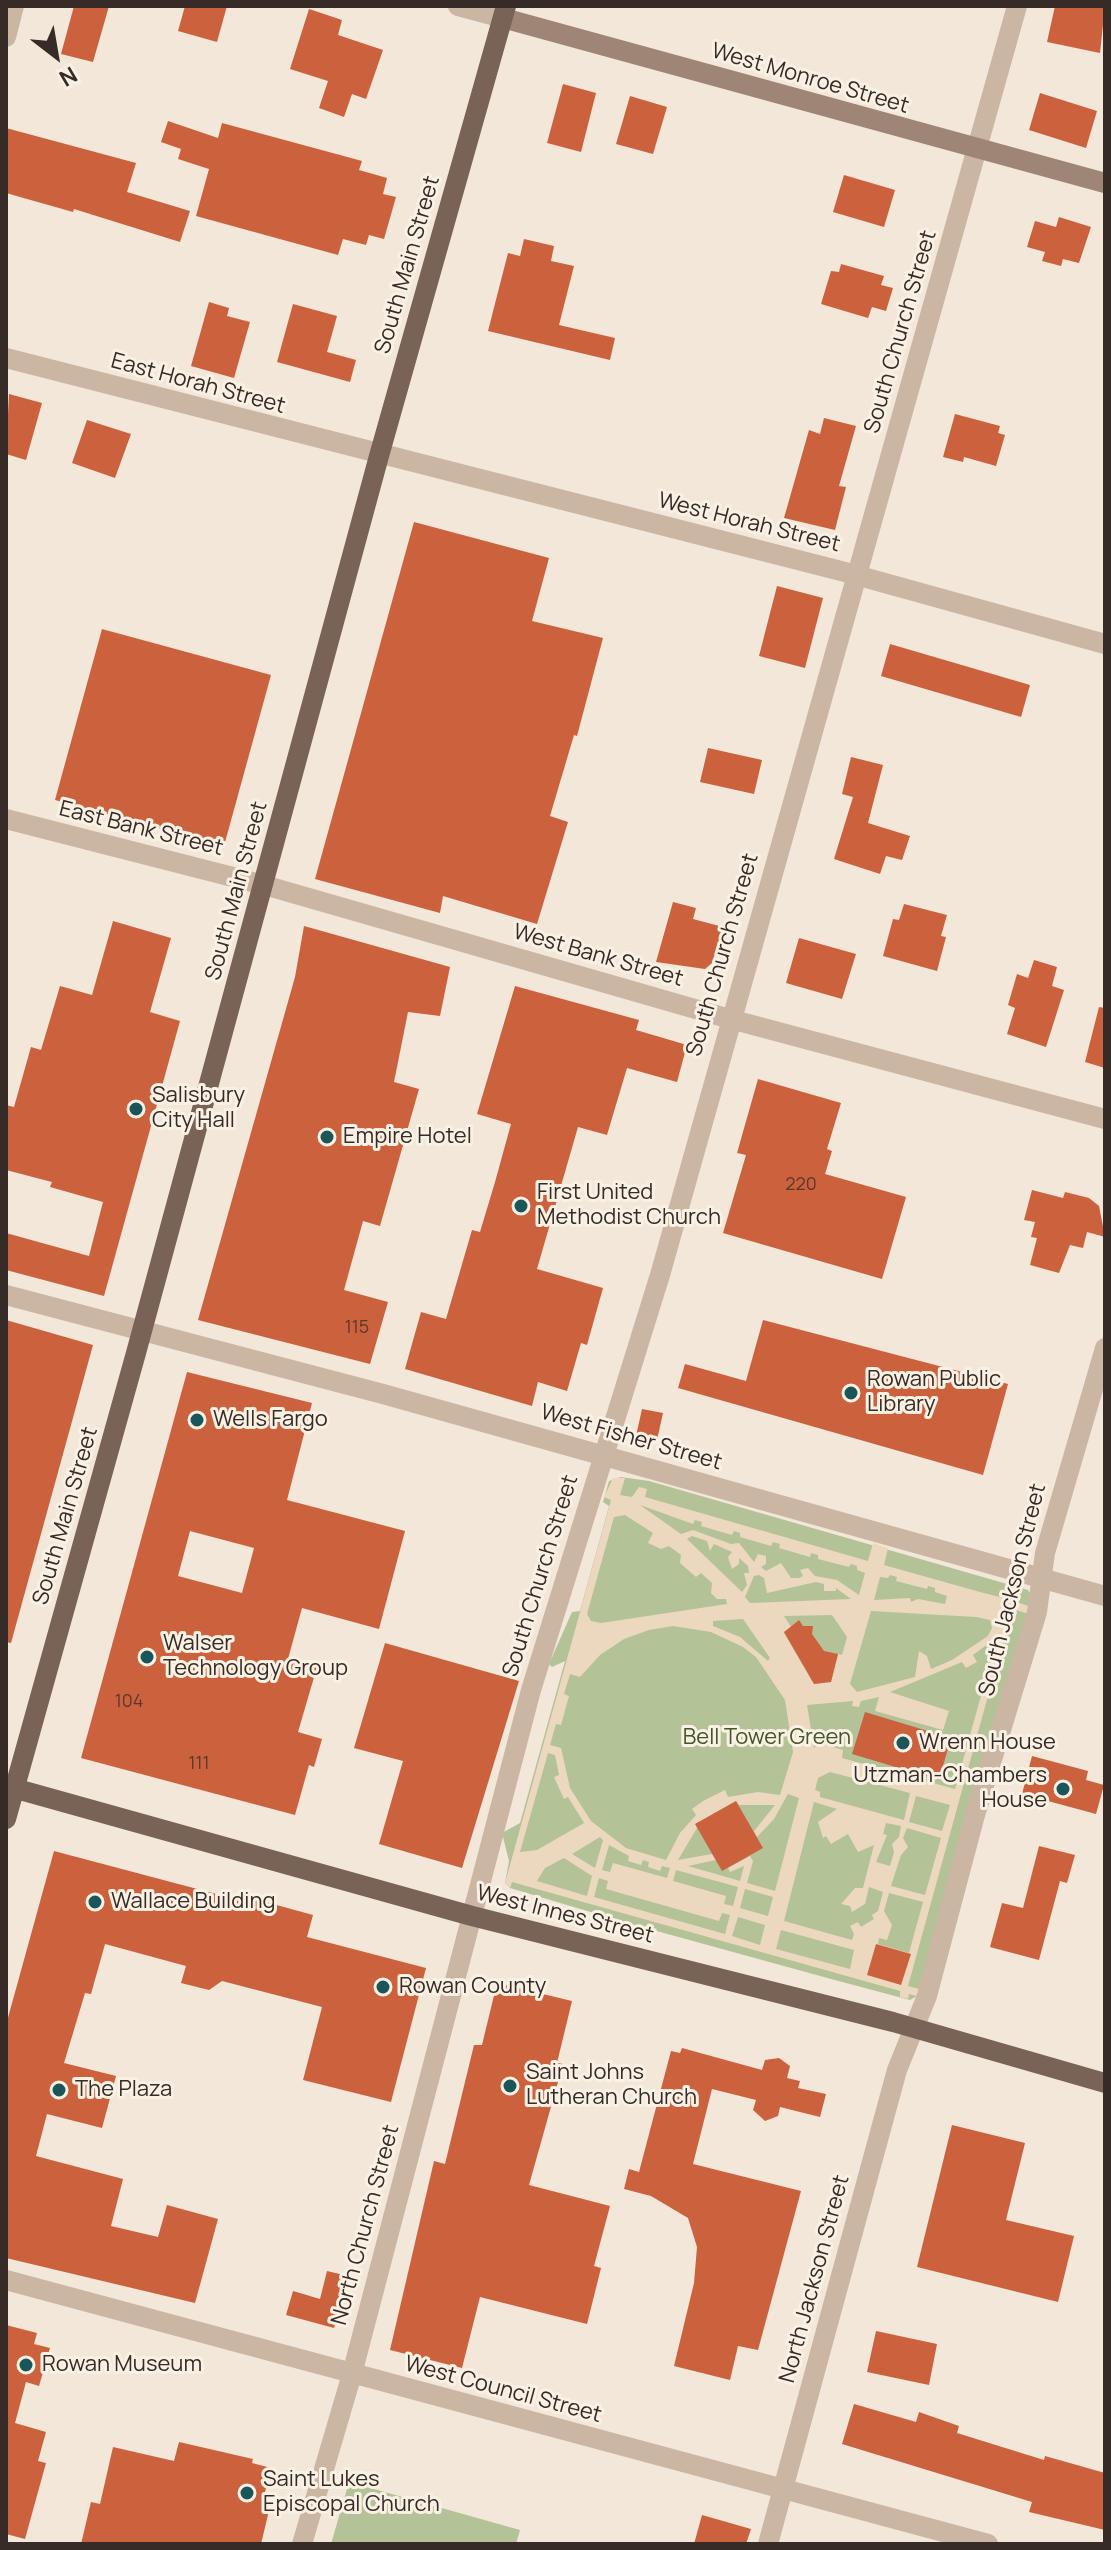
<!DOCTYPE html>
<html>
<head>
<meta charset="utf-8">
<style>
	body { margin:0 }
	#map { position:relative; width:1111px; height:2550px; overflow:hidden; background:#f3e7d9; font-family:Manrope,sans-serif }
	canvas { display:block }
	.frame { position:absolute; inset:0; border:8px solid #362b26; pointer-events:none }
	.north { position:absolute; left:16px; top:16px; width:80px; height:80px; -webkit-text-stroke:6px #faf1e5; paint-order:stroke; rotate:149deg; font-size:22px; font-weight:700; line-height:32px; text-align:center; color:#362b26 }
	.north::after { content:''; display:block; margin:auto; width:28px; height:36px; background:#362b26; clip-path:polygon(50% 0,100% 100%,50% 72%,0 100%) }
</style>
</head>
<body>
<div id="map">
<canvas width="1111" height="2550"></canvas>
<div class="frame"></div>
<div class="north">N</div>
</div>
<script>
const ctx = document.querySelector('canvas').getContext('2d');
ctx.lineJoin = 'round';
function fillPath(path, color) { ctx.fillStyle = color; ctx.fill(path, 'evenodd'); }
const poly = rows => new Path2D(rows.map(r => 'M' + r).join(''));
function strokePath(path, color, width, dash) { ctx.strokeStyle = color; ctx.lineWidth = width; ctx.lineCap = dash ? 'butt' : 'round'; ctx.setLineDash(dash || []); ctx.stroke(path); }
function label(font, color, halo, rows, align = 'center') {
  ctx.font = font + ' Manrope,sans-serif'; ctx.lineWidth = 6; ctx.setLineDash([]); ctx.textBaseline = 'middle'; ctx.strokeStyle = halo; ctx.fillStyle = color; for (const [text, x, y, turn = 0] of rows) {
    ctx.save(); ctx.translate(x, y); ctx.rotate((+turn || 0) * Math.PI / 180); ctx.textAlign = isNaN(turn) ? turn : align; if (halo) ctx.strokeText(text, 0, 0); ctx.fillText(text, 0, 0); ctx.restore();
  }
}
fillPath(poly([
	[621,1477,649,1481,1028,1590,1032,1597,917,1996,910,2000,831,1979,624,1922,510,1888,505,1883,509,1861,502,1833,520,1823,565,1661,552,1667,549,1664,572,1612,580,1611,609,1506,603,1502,609,1481],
	[349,2482,520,2530,516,2544,331,2544]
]), '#b4c298');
fillPath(poly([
	[613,1478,625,1478,620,1495,632,1497,639,1487,647,1489,645,1497,868,1561,873,1543,888,1548,884,1565,980,1592,1007,1599,1012,1583,1019,1585,1014,1601,1031,1607,1029,1614,1012,1609,908,1986,926,1991,920,1997,909,1994,908,1999,900,1997,900,1991,512,1882,510,1888,505,1883,611,1500,604,1497],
	[640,1505,693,1524,695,1520,702,1522,701,1526,732,1535,734,1531,740,1533,740,1537,771,1546,773,1542,780,1544,779,1548,810,1557,811,1553,818,1555,818,1559,849,1567,851,1564,857,1566,857,1570,865,1573,859,1595,837,1580,815,1576,808,1568,800,1570,803,1576,799,1578,791,1578,781,1563,766,1571,761,1567,766,1564,766,1556,758,1554,754,1562,739,1543,731,1544,693,1530,681,1534],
	[625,1515,653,1533,648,1543,661,1549,669,1546,681,1555,680,1563,696,1577,701,1573,712,1583,711,1593,717,1599,726,1599,727,1604,601,1623,591,1621,587,1614,614,1517],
	[692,1536,707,1541,710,1551,714,1544,732,1552,728,1557,732,1569,739,1564,739,1558,748,1566,749,1573,744,1573,747,1585,742,1592,687,1539],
	[759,1575,764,1578,767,1593,816,1582,824,1584,824,1591,836,1591,836,1588,851,1599,750,1603,745,1597,754,1576],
	[890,1575,897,1577,896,1581,927,1589,928,1586,935,1588,935,1592,947,1596,945,1604,918,1599,911,1602,910,1598,874,1600,880,1577,888,1578],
	[871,1611,976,1617,990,1620,992,1628,988,1636,952,1660,931,1669,927,1656,919,1651,915,1677,857,1692,850,1684],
	[832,1615,847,1637,842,1655,838,1654,831,1682,814,1684,784,1633,791,1627,784,1616],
	[743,1619,770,1658,768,1661,740,1637,713,1626,713,1621],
	[673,1626,711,1632,743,1647,756,1657,785,1700,793,1752,780,1795,758,1792,728,1797,725,1790,703,1801,692,1809,696,1815,680,1833,666,1860,626,1848,591,1821,570,1788,561,1748,550,1745,556,1724,561,1725,569,1696,564,1694,570,1674,580,1677,600,1655,624,1639,649,1630],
	[992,1641,996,1642,955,1789,842,1758,843,1750,819,1743,814,1748,807,1705,853,1701,852,1706,859,1707,861,1701,879,1697,875,1711,943,1730,949,1711,890,1692,962,1662,966,1668,977,1662,973,1655],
	[548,1753,555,1755,559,1775,554,1777,564,1799,568,1797,584,1823,537,1850,520,1852],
	[830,1772,910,1793,904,1820,820,1797,820,1792,815,1790,818,1778],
	[788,1794,799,1798,775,1891,747,1883,753,1861,750,1856,728,1868,730,1872,744,1866,740,1881,688,1866,716,1860,712,1854,678,1860,697,1828,696,1824,736,1801,739,1805,775,1805,754,1831,757,1837,774,1819],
	[916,1796,950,1805,942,1831,909,1822],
	[814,1802,837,1809,818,1822,823,1838,826,1836,831,1844,848,1834,858,1852,874,1845,863,1888,855,1888,841,1904,850,1906,852,1912,865,1904,869,1887,883,1892,878,1911,872,1915,874,1919,861,1927,858,1922,850,1926,854,1934,852,1940,784,1921],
	[886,1823,901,1826,899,1837,892,1844,894,1852,890,1866,876,1862,887,1835,883,1834],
	[907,1828,941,1838,925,1895,891,1886,901,1855,908,1847,903,1838],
	[600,1837,603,1840,595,1868,572,1854],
	[609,1845,629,1856,628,1861,641,1865,643,1860,649,1862,648,1867,660,1871,662,1866,670,1868,667,1878,613,1863,610,1872,602,1870],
	[564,1858,592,1876,587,1896,537,1881,545,1868],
	[676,1870,738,1887,733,1906,724,1904,726,1896,673,1881],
	[599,1878,608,1881,606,1889,719,1921,722,1913,730,1915,725,1934,594,1897],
	[745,1889,773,1897,768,1916,740,1908],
	[889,1893,923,1902,909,1953,878,1944,879,1938,887,1940,892,1925,884,1911],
	[738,1917,765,1925,760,1945,732,1936],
	[781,1930,854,1950,850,1969,776,1949]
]), '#ecd8bf');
fillPath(poly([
	[74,6,109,6,93,62,61,54],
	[185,6,227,6,217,42,178,31],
	[1055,6,1105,6,1100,53,1047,42],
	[309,9,342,20,338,35,383,50,366,99,352,94,344,117,319,108,328,81,290,69],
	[563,84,596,93,581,152,547,143],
	[1040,93,1097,111,1086,148,1029,130],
	[630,96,667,107,653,154,616,144],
	[168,121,218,138,222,123,362,161,359,170,387,178,383,194,396,197,384,239,369,235,366,245,343,239,338,255,196,216,209,169,178,159,181,149,161,142],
	[6,128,136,163,127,192,190,211,180,242,74,209,73,212,6,193],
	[844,175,895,190,884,227,833,212],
	[1059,217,1091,227,1079,263,1063,259,1061,266,1042,261,1045,252,1027,247,1035,221,1056,227],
	[524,239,554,246,551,261,574,266,559,325,615,338,610,360,488,331,508,253,520,256],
	[841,264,884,276,881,285,893,288,886,311,872,307,868,318,821,304,831,271,839,272],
	[209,302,229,308,227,316,250,322,234,378,191,366],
	[293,304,337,316,327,352,356,360,350,382,277,362],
	[9,394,42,403,26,460,6,454],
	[955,414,1000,426,998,433,1005,435,996,466,964,457,963,462,943,457],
	[824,418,856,426,839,486,846,487,835,530,784,518,809,430,820,434],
	[87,420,131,434,115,478,72,463],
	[414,522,549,558,532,621,603,638,577,736,574,735,550,816,568,822,537,924,443,896,440,913,315,879],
	[777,586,823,598,805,668,759,656],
	[102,629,271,675,224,846,55,800],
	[890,644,1030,685,1021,717,881,676],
	[708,748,762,760,754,794,700,782],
	[851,757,883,765,868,823,910,836,902,860,886,856,880,874,834,859,853,797,842,794],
	[673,902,696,908,693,919,723,927,712,963,705,969,656,962],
	[904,904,947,915,941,936,946,937,937,971,883,956,893,919,899,920],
	[113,921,171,938,150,1012,180,1021,104,1296,6,1270,6,1233,89,1256,103,1202,50,1187,52,1182,6,1170,6,1105,14,1107,31,1047,41,1050,60,986,92,995],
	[304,926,450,967,440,1016,408,1012,394,1082,419,1089,380,1226,363,1221,344,1290,388,1302,370,1364,198,1320,295,977],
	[799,938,856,954,842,999,786,983],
	[1034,960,1057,967,1052,986,1064,990,1046,1047,1007,1034,1015,1008,1008,1005,1017,974,1028,978],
	[515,986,639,1020,636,1030,687,1045,677,1082,627,1068,607,1135,578,1127,537,1269,603,1288,587,1345,581,1343,567,1391,538,1382,532,1406,405,1369,421,1312,446,1319,472,1230,480,1232,495,1182,511,1124,477,1114],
	[1099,1007,1105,1008,1105,1068,1085,1062],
	[758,1079,841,1103,827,1149,832,1151,825,1174,906,1197,882,1279,723,1233,746,1155,737,1153],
	[1032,1190,1063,1198,1065,1192,1089,1198,1099,1206,1105,1237,1087,1232,1083,1248,1070,1245,1059,1273,1030,1265,1037,1238,1031,1237,1035,1222,1024,1220],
	[6,1320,93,1345,11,1643,6,1642],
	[763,1320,1008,1384,983,1475,678,1388,685,1364,746,1381],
	[187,1372,312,1403,287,1500,405,1531,379,1629,302,1608,288,1659,317,1667,298,1732,322,1739,314,1767,309,1765,295,1815,81,1758],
	[190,1531,254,1548,242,1593,178,1576],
	[642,1409,663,1413,657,1440,636,1436],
	[799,1620,803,1626,813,1626,812,1634,824,1651,838,1654,831,1682,814,1684,784,1632],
	[385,1643,519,1681,462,1868,379,1844,403,1761,354,1748],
	[865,1712,951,1738,939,1780,852,1754],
	[1032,1756,1088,1771,1086,1780,1104,1785,1096,1814,1022,1794],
	[736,1801,763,1848,722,1871,695,1824],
	[1039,1846,1075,1855,1067,1883,1060,1881,1039,1960,990,1947,1002,1903,1023,1908],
	[54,1851,250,1903,251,1898,313,1915,307,1937,426,1968,391,2102,303,2080,322,2007,222,1981,209,1990,181,1983,186,1966,105,1944,91,1994,85,1993,64,2063,116,2076,102,2128,47,2114,36,2156,123,2179,111,2226,158,2237,167,2205,218,2219,195,2303,6,2258,6,2025],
	[876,1944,911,1954,901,1985,867,1975],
	[497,1983,572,2001,557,2063,563,2064,529,2185,610,2206,594,2266,601,2268,587,2324,480,2297,462,2368,390,2350,434,2161,445,2164,474,2045,482,2045],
	[682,2048,762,2070,765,2060,779,2058,790,2066,787,2078,800,2081,798,2088,826,2094,820,2117,780,2107,778,2116,765,2121,753,2110,756,2100,712,2089,693,2164,801,2191,758,2350,738,2346,730,2380,674,2366,694,2283,697,2247,688,2218,651,2196,624,2189,629,2169,639,2172,671,2051,680,2053],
	[952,2125,1025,2143,1006,2220,1074,2236,1058,2302,917,2267],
	[327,2271,348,2276,334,2328,286,2315,293,2291,320,2299],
	[6,2325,37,2333,34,2344,50,2348,39,2386,26,2382,15,2423,46,2432,38,2461,46,2463,25,2539,6,2534],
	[876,2331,937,2344,929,2385,867,2372],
	[854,2404,916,2422,919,2412,959,2426,957,2433,1044,2460,1045,2456,1105,2473,1105,2530,1029,2512,1032,2502,842,2444],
	[179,2442,253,2459,252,2463,271,2468,265,2492,273,2494,261,2544,81,2544,91,2502,100,2504,113,2447,174,2461],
	[702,2515,751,2529,746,2544,694,2544]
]), '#cc613d');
strokePath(poly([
	[458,6,503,18],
	[6,37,14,6],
	[6,358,845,572,1105,644],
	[6,819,264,885,730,1019,1105,1119],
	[6,1295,383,1394,1105,1596],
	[6,2280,988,2544],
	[302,2544,352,2374,531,1690,660,1275,1017,6],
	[768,2544,897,2070,927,1996,975,1815,1037,1612,1045,1553,1105,1348]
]), '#cbb6a4', 20);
strokePath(poly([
	[503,18,1105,183]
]), '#9f8576', 20);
strokePath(poly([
	[6,1786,472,1916,893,2022,1105,2083],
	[6,1819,136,1353,379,456,506,6]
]), '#796256', 20);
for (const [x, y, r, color] of [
	[136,1109,8,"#1a555a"],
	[327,1137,8,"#1a555a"],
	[521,1206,8,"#1a555a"],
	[851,1393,8,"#1a555a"],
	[197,1420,8,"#1a555a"],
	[147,1657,8,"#1a555a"],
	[903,1743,8,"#1a555a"],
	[1063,1789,8,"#1a555a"],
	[95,1902,8,"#1a555a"],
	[383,1987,8,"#1a555a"],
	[510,2086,8,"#1a555a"],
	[59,2090,8,"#1a555a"],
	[26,2365,8,"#1a555a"],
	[247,2493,8,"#1a555a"]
]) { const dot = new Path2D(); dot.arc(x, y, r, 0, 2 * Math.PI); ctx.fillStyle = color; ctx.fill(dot); strokePath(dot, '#faf1e5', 3); }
label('18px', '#5c382c', null, [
	["220",801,1185],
	["115",357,1328],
	["104",129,1702],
	["111",199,1764]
]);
label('22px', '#362b26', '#faf1e5', [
	["West Monroe Street",810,79,16],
	["South Main Street",408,265,-74],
	["South Church Street",901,332,-74],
	["East Horah Street",198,384,15],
	["West Horah Street",749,523,14],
	["East Bank Street",141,829,14],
	["South Main Street",237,891,-75],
	["South Church Street",723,955,-74],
	["West Bank Street",598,956,16],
	["West Fisher Street",631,1438,16],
	["South Main Street",66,1516,-74],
	["South Church Street",541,1576,-73],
	["South Jackson Street",1013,1590,-76],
	["West Innes Street",565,1915,14],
	["North Church Street",366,2225,-75],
	["North Jackson Street",815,2279,-75],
	["West Council Street",503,2390,15]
]);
label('22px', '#362b26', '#faf1e5', [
	["Salisbury",152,1096],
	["City Hall",152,1121],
	["Empire Hotel",343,1137],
	["First United",537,1193],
	["Methodist Church",537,1218],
	["Rowan Public",867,1380],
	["Library",867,1405],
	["Wells Fargo",213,1420],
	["Walser",163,1644],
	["Technology Group",163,1669],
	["Wrenn House",919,1743],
	["Utzman-Chambers",1047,1776,"right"],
	["House",1047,1801,"right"],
	["Wallace Building",111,1902],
	["Rowan County",399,1987],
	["Saint Johns",526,2073],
	["Lutheran Church",526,2098],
	["The Plaza",75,2090],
	["Rowan Museum",42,2365],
	["Saint Lukes",263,2480],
	["Episcopal Church",263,2505]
], 'left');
label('22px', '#455629', '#faf1e5', [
	["Bell Tower Green",767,1738]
]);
</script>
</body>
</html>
